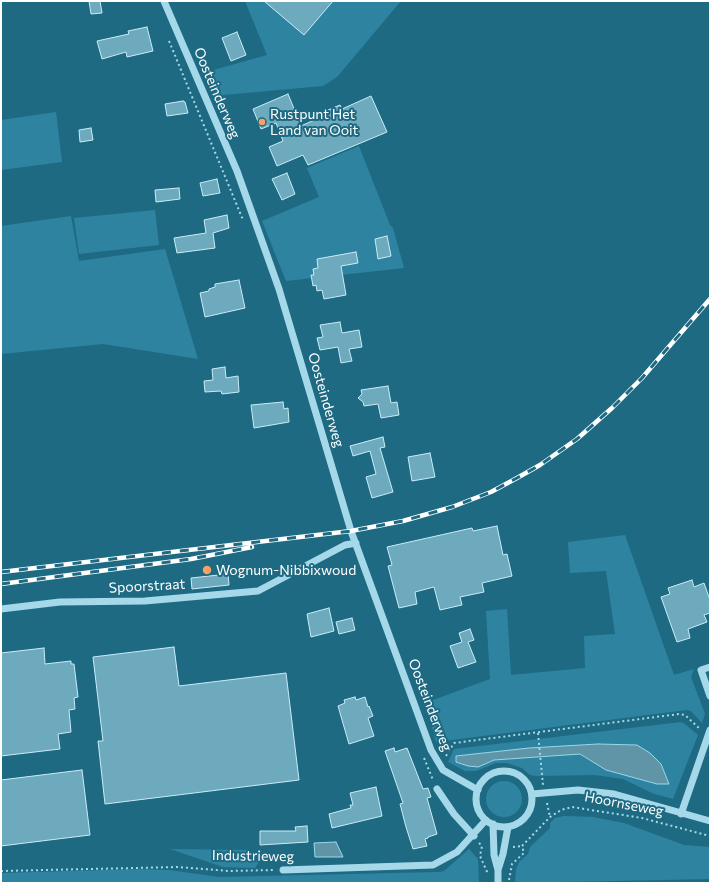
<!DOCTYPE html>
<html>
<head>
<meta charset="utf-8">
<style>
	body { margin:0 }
	#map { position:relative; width:711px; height:884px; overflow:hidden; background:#1e6a83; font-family:Commissioner,sans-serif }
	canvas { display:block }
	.frame { position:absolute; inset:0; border:2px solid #fff; pointer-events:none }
</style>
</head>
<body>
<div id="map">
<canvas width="711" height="884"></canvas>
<div class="frame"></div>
</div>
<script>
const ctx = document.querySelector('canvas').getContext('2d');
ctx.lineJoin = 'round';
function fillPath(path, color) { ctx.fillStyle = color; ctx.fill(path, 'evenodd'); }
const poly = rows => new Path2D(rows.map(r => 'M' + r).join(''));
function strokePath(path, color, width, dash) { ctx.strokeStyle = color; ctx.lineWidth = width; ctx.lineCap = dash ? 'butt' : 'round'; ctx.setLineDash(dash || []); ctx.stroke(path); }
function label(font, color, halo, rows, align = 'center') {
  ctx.font = font + ' Commissioner,sans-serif'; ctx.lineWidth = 4; ctx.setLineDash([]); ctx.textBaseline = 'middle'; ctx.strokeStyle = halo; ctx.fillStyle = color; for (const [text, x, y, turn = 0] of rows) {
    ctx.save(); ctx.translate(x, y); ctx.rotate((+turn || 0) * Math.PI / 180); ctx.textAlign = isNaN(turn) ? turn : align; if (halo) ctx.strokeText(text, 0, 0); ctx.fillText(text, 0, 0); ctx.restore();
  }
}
fillPath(poly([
	[245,1,401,1,337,77,323,86,212,96,203,73,267,55],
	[56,112,62,162,1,170,1,120],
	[359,146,390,225,393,228,404,268,286,281,262,221,319,197,307,168],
	[155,210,159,245,79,254,74,218],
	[71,216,79,261,165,249,198,359,103,344,1,354,1,226],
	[625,535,674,675,694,669,691,677,705,714,702,723,691,711,687,710,436,742,425,703,490,679,486,611,507,609,511,675,585,668,584,636,615,634,606,571,570,573,568,542],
	[681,722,685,724,698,735,673,799,654,794,623,779,595,775,537,776,530,775,522,768,507,763,496,763,476,771,465,771,448,762,454,749],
	[598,744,629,744,661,764,669,784,657,784,606,770,580,754,494,760,456,756,529,748],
	'486 799a18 18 0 1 1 36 0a18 18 0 1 1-36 0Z',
	[564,816,593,817,624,823,684,845,710,847,710,879,515,883,516,870,519,862,528,854,530,847,550,828,550,823,555,818],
	[170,849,249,850,256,861,259,862,255,868,223,867],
	[469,849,478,859,479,883,1,883,1,873,138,869,169,870,219,877,439,872,444,871]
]), '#2e84a0');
const water = poly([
	[598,744,637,745,650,753,661,764,669,784,657,784,606,770,580,754,494,760,478,767,468,766,456,762,456,756,529,748,598,744],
	[336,842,343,857,315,857,314,843,336,842]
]);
fillPath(water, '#5f95a6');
strokePath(water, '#99d8eb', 1);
const building = poly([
	[89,1,100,1,102,13,91,14,89,1],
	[264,1,333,1,304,35,264,1],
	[147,27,153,51,127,57,126,52,102,59,97,41,129,34,128,31,147,27],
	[237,32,246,55,231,61,222,38,237,32],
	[288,94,301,126,323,116,321,113,340,105,342,109,371,96,387,132,308,165,303,155,277,166,269,147,283,141,276,123,261,129,253,109,288,94],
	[183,101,185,102,188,113,167,116,165,104,183,101],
	[91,128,93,140,80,142,79,130,91,128],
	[287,173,295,194,282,200,272,179,287,173],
	[217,179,220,193,203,196,200,183,217,179],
	[179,188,180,199,156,202,155,190,179,188],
	[227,215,229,228,213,233,215,248,177,253,174,238,206,233,204,220,227,215],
	[387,236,391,256,378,259,375,239,387,236],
	[356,252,358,263,341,266,346,295,324,299,322,290,317,291,316,285,313,286,311,275,314,275,313,269,318,268,317,259,356,252],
	[239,280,245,308,205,317,200,293,209,291,209,289,215,287,215,284,239,280],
	[340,322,342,333,359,330,362,347,349,349,352,361,341,363,338,347,320,350,317,338,323,337,320,325,340,322],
	[225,367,226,378,238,376,239,392,222,394,221,391,205,392,204,381,213,380,212,369,225,367],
	[388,386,391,403,397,402,399,415,381,418,378,404,364,406,363,402,358,398,362,394,361,390,388,386],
	[283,402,284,409,288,408,289,422,254,428,251,405,283,402],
	[383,437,385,447,380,448,393,492,372,498,366,477,376,474,370,451,353,456,350,446,383,437],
	[430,453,435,477,412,481,408,457,430,453],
	[497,526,503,555,507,554,512,576,482,583,484,592,460,597,462,605,440,610,434,587,415,592,417,604,399,608,388,566,392,565,387,547,472,528,473,531,497,526],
	[228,574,229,585,192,589,191,578,228,574],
	[692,580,694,587,704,583,710,600,710,613,704,615,707,622,688,629,690,638,677,642,661,597,670,594,668,588,692,580],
	[329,608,334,631,311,637,307,614,329,608],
	[352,618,355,630,339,634,336,622,352,618],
	[470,629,474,640,468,642,476,662,458,668,450,646,462,642,459,633,470,629],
	[174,647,179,686,286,673,299,780,105,804,98,741,103,741,93,657,174,647],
	[44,648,45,664,71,661,71,664,74,664,78,697,74,698,75,709,69,710,71,732,58,734,60,749,1,756,1,653,44,648],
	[355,697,356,700,365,697,368,707,369,706,373,716,368,718,374,736,349,744,338,706,345,703,344,700,355,697],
	[394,748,395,752,407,748,423,789,428,788,431,797,427,798,437,834,428,837,428,838,425,839,427,846,413,849,406,827,400,804,403,803,385,751,394,748],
	[82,770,90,835,1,846,1,780,82,770],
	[376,787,382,816,332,828,329,814,351,808,350,805,353,805,350,793,376,787],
	[307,826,308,842,260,845,260,831,296,831,295,827,307,826]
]);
fillPath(building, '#6daabd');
strokePath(building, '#caecf7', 1);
strokePath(poly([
	[169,41,243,220],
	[538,733,543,785],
	[446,756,454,743,679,714,685,715,701,730],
	[424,758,433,780],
	[547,803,550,817],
	[479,843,482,846,480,856,488,874],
	[522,846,550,817,561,810,572,807,642,818,710,836],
	[513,847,522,846],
	[1,871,178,867,229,871,274,870],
	[509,880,512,864,524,853,522,846]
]), '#a5d9ea', 2, [2, 3]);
strokePath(poly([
	[164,1,237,171,279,289,351,531,431,750,443,770,478,790],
	[1,609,60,602,145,601,258,591,345,545,356,543],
	[710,667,701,670,710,696],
	'476 799a28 28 0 1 1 56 0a28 28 0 1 1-56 0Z',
	[437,789,454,814,474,836],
	[532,794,578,790,614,794,710,821],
	[681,814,710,730],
	[493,824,494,855,498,870,498,883],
	[283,870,433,865,457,852,486,820],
	[498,870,503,854,508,827]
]), '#a5d9ea', 7);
const rail = poly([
	[1,572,351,531,403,521,452,507,491,492,517,478,540,465,577,439,612,408,642,378,710,299],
	[1,584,191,559,252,547]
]);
strokePath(rail, '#fff', 4.5);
strokePath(rail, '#1e6a83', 3, [9]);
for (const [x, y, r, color] of [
	[262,122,4,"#f8a065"],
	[207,570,5,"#f8a065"]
]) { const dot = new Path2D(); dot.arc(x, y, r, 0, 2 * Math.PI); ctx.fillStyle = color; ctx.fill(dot); strokePath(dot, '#1e6a83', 1.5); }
label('14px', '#fff', '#1e6a83', [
	["Oosteinderweg",217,93,67],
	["Oosteinderweg",326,400,74],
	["Spoorstraat",147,586,-3],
	["Oosteinderweg",430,705,69],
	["Hoornseweg",624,804,11],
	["Industrieweg",253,856,1]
]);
label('14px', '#fff', '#1e6a83', [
	["Rustpunt Het",270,114],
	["Land van Ooit",270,130],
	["Wognum-Nibbixwoud",216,570]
], 'left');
</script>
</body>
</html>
